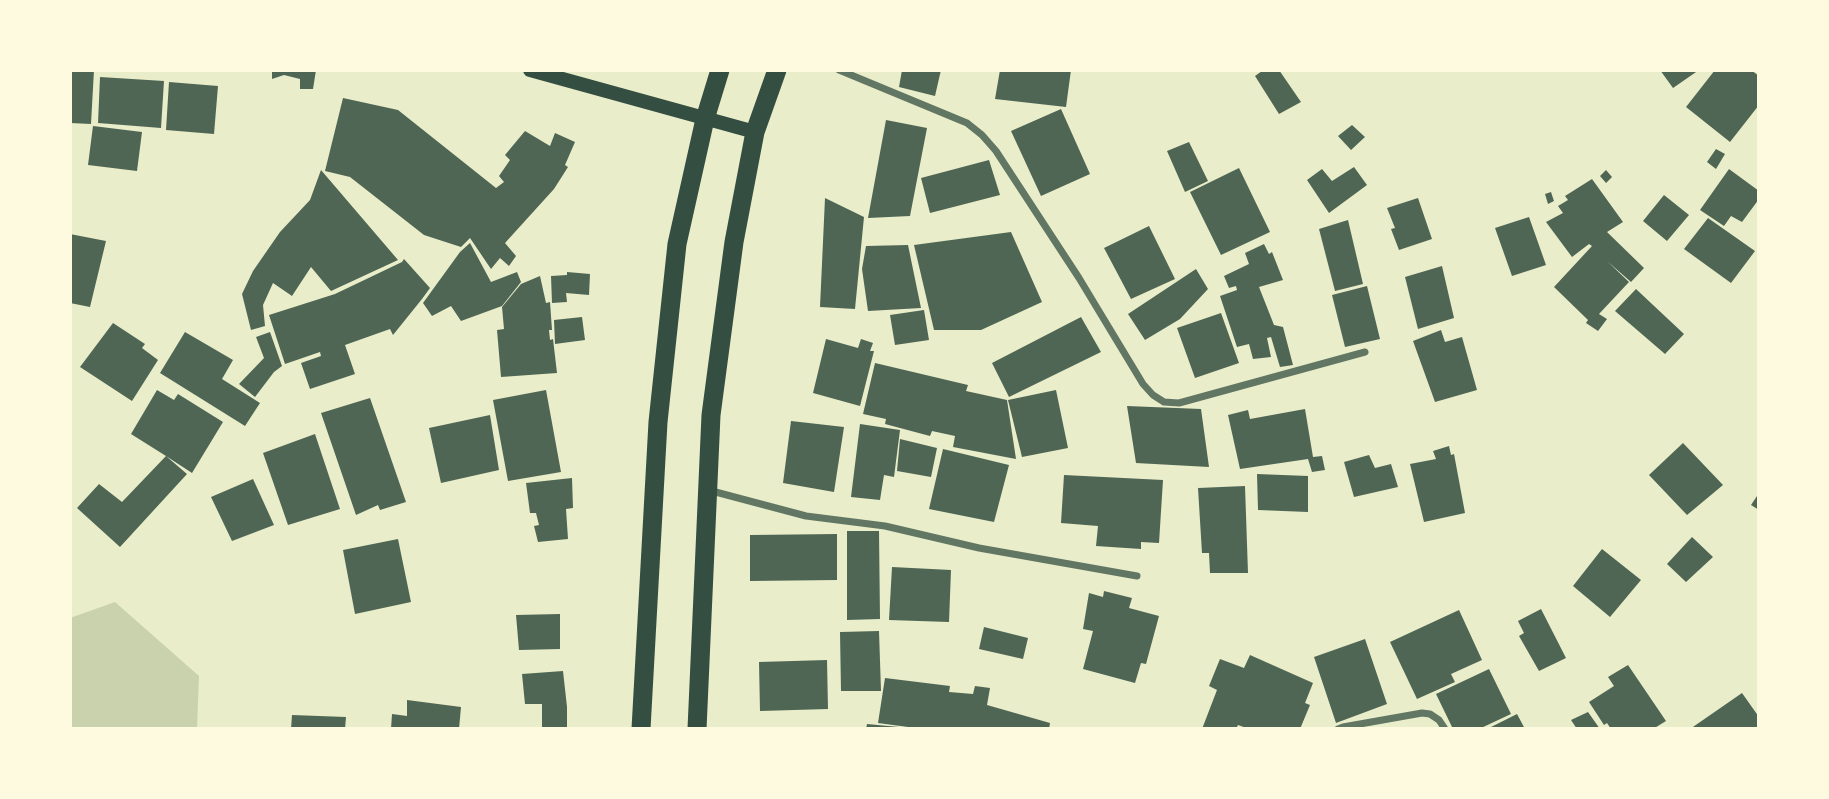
<!DOCTYPE html>
<html>
<head>
<meta charset="utf-8">
<style>
	body { margin:0 }
	#map { position:relative; width:1829px; height:799px; overflow:hidden; background:#e9edc9; font-family:"Noto Sans",sans-serif }
	canvas { display:block }
	.frame { position:absolute; inset:0; border:72px solid #fefae0; pointer-events:none }
</style>
</head>
<body>
<div id="map">
<canvas width="1829" height="799"></canvas>
<div class="frame"></div>
</div>
<script>
const ctx = document.querySelector('canvas').getContext('2d');
ctx.lineJoin = 'round';
function fillPath(path, color) { ctx.fillStyle = color; ctx.fill(path, 'evenodd'); }
const poly = rows => new Path2D(rows.map(r => 'M' + r).join(''));
function strokePath(path, color, width, dash) { ctx.strokeStyle = color; ctx.lineWidth = width; ctx.lineCap = dash ? 'butt' : 'round'; ctx.setLineDash(dash || []); ctx.stroke(path); }
fillPath(poly([
	[115,602,199,676,197,729,70,729,70,618]
]), '#cad2ad');
fillPath(poly([
	[70,70,94,70,91,124,70,123],
	[266,70,316,70,313,89,300,89,300,79,284,75,272,79,272,72,266,72],
	[902,70,941,70,935,96,899,87],
	[1000,70,1071,70,1066,107,995,99],
	[1262,70,1279,70,1301,102,1279,114,1255,76,1262,71],
	[1660,70,1699,70,1673,88],
	[1715,70,1751,70,1759,76,1759,105,1730,142,1686,107],
	[100,77,164,81,161,128,98,123],
	[169,82,218,86,214,134,166,130],
	[343,98,398,110,496,188,504,182,499,176,510,160,505,155,525,131,550,146,555,133,575,142,565,165,568,167,554,189,505,243,516,256,509,266,500,258,491,269,470,238,461,247,424,235,350,177,325,171],
	[1061,109,1090,174,1041,196,1011,131],
	[886,120,927,128,910,216,868,218],
	[1352,125,1365,137,1351,150,1338,136],
	[93,126,142,132,137,171,88,165],
	[1189,142,1208,181,1185,192,1167,151],
	[1716,149,1725,154,1716,169,1707,162],
	[989,160,1000,195,930,213,921,178],
	[1354,167,1367,185,1329,213,1307,180,1322,169,1332,181],
	[1239,168,1270,232,1221,255,1190,192],
	[1729,169,1759,191,1759,199,1742,222,1731,216,1724,226,1700,210],
	[321,170,398,260,331,291,311,267,292,296,273,283,263,305,265,326,251,330,242,294,253,271,280,232,310,200],
	[1606,170,1612,177,1606,183,1600,176],
	[1592,179,1623,222,1607,232,1644,268,1631,282,1607,261,1629,282,1599,314,1607,319,1598,331,1586,323,1588,320,1554,287,1592,246,1589,244,1572,257,1546,222,1563,213,1558,206,1568,200,1565,196],
	[1551,192,1554,201,1548,204,1545,194],
	[1664,195,1689,215,1667,241,1643,221],
	[825,198,864,217,855,309,820,307],
	[1418,198,1432,239,1399,250,1391,229,1395,228,1387,208],
	[1529,217,1546,265,1512,276,1495,228],
	[1708,218,1755,251,1731,283,1684,249],
	[1348,220,1363,284,1335,291,1319,229],
	[1149,226,1175,279,1131,299,1104,248],
	[1011,232,1042,302,981,330,934,330,914,245],
	[70,234,106,241,90,307,70,303],
	[470,243,491,282,517,272,521,282,502,306,461,321,451,306,432,316,423,303,460,252],
	[1264,244,1269,254,1272,252,1283,280,1259,287,1274,325,1283,327,1293,365,1280,367,1271,337,1267,338,1271,357,1253,359,1249,344,1237,347,1220,296,1237,290,1236,286,1229,288,1224,276,1249,264,1245,253],
	[908,245,921,308,868,311,862,269,866,246],
	[404,259,430,288,422,299,393,335,390,329,345,345,355,374,310,389,301,363,321,356,320,352,285,364,269,315,335,294,402,262],
	[1442,266,1454,318,1418,329,1405,277],
	[1196,269,1208,289,1180,319,1145,340,1128,314],
	[567,272,590,274,589,295,566,293,567,302,552,303,551,276,567,275],
	[540,276,546,303,550,302,552,330,549,330,550,340,553,339,557,373,501,377,497,330,504,329,502,307,521,284],
	[1367,286,1380,339,1345,347,1332,295],
	[1636,289,1684,334,1665,354,1615,311],
	[924,310,929,340,895,345,890,315],
	[1221,313,1239,363,1195,378,1177,328],
	[582,317,585,340,555,344,554,320],
	[1081,317,1101,352,1009,397,992,363],
	[113,323,145,344,142,348,158,360,132,401,80,367],
	[1441,330,1445,342,1462,337,1477,390,1435,402,1413,341],
	[185,332,233,360,222,379,260,403,245,426,160,373],
	[270,332,282,366,274,372,255,397,239,384,264,358,256,337],
	[826,339,858,348,861,339,873,343,870,351,874,351,860,406,813,393],
	[875,363,968,385,966,391,1007,400,1016,459,953,447,955,436,932,431,930,436,885,424,886,419,863,414],
	[157,390,174,400,178,394,223,422,192,473,166,456,187,474,120,547,77,508,99,484,122,502,166,456,131,434],
	[546,390,561,472,508,481,493,400],
	[1056,390,1068,448,1022,457,1008,400],
	[370,398,406,502,380,510,378,505,356,515,321,413],
	[1127,406,1201,409,1209,467,1136,463],
	[1305,409,1313,457,1322,456,1325,470,1312,472,1308,459,1240,469,1228,415,1248,410,1250,419],
	[490,415,499,470,441,483,429,428],
	[791,421,844,427,834,492,783,483],
	[860,424,900,430,894,477,884,475,880,500,851,497],
	[315,434,340,509,288,525,263,453],
	[900,439,937,448,931,477,897,471],
	[1683,443,1723,485,1687,515,1649,475],
	[1449,446,1451,455,1454,454,1465,513,1424,522,1410,464,1436,459,1433,451],
	[943,449,1009,465,994,522,929,509],
	[1369,455,1375,468,1391,464,1398,487,1354,497,1344,462],
	[1257,474,1308,476,1308,512,1258,510],
	[1064,475,1163,480,1159,543,1141,542,1141,549,1096,546,1098,526,1061,523],
	[572,478,573,508,566,509,568,539,538,542,534,526,539,525,536,513,530,513,526,483],
	[253,479,274,525,232,541,211,497],
	[1245,486,1248,573,1210,573,1209,553,1202,553,1198,488],
	[1757,496,1759,497,1759,510,1751,505],
	[847,531,879,531,880,619,847,620],
	[837,534,837,580,750,581,750,535],
	[1692,537,1713,557,1686,582,1667,564],
	[398,539,411,602,355,614,343,550],
	[1602,549,1641,580,1610,617,1573,586],
	[892,567,951,570,949,622,889,620],
	[1104,591,1132,598,1129,608,1159,616,1146,664,1141,663,1135,683,1083,669,1093,631,1083,629,1089,593,1103,597],
	[1541,609,1566,658,1539,671,1519,636,1524,633,1518,621],
	[1459,610,1482,660,1451,674,1455,682,1417,699,1390,642],
	[560,614,560,649,519,650,516,615],
	[984,627,1028,638,1023,659,979,649],
	[879,631,881,691,841,691,840,632],
	[1365,639,1387,704,1336,723,1314,657],
	[1250,655,1313,683,1305,703,1310,705,1300,729,1249,729,1238,725,1236,729,1202,729,1217,690,1209,686,1220,659,1244,668],
	[827,660,828,709,760,711,759,662],
	[1628,665,1666,721,1653,729,1611,729,1607,723,1604,725,1589,702,1614,686,1608,677],
	[1489,669,1511,714,1479,729,1453,729,1436,694],
	[563,671,567,707,567,729,542,729,542,704,525,704,522,674],
	[885,678,950,686,949,692,973,694,975,686,990,688,987,705,1050,723,1049,729,908,729,908,727,878,723],
	[1742,693,1759,717,1759,729,1690,729],
	[407,700,461,707,459,729,391,729,392,714,407,716],
	[1588,712,1600,729,1577,729,1571,720],
	[1517,714,1525,729,1487,729],
	[292,715,346,717,345,729,291,729],
	[867,724,899,727,899,729,866,729]
]), '#4f6655');
strokePath(poly([
	[839,70,967,123,982,135,996,151,1079,278,1143,384,1153,395,1164,402,1179,403,1365,352],
	[708,490,806,516,885,526,979,548,1137,576],
	[1338,729,1343,727,1422,713,1430,714,1439,720,1445,729]
]), '#617663', 7);
strokePath(poly([
	[530,70,755,132]
]), '#344e41', 14);
strokePath(poly([
	[641,729,658,422,677,244,705,119,720,70],
	[697,729,711,415,734,242,755,132,777,70]
]), '#344e41', 19);
</script>
</body>
</html>
